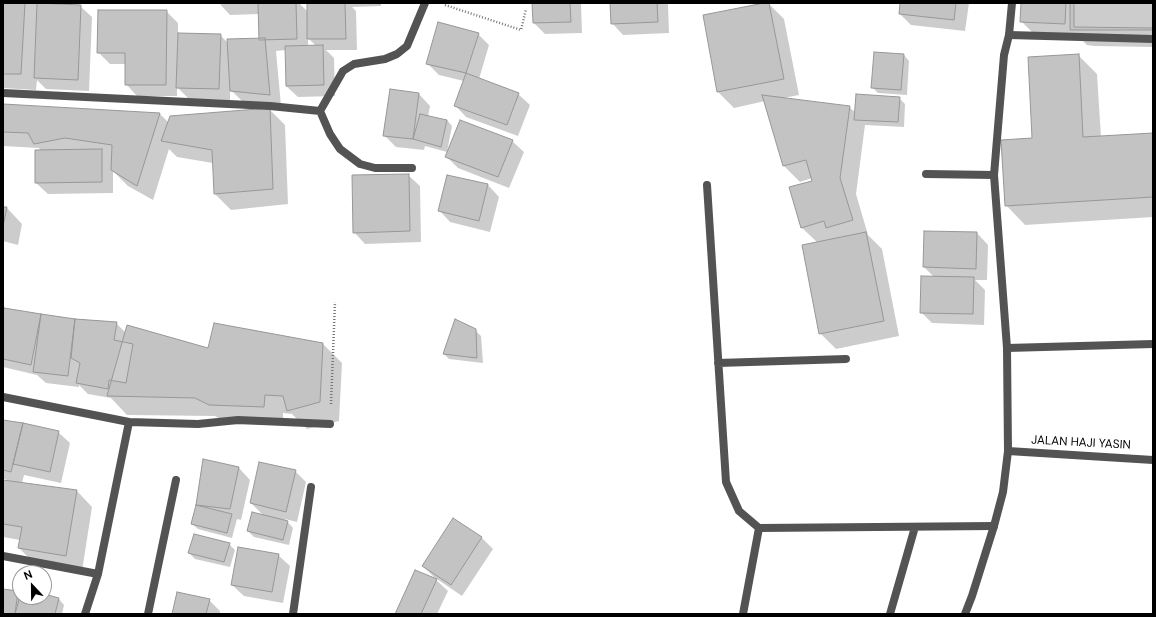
<!DOCTYPE html>
<html>
<head>
<meta charset="utf-8">
<style>
	body { margin:0 }
	#map { position:relative; width:1156px; height:617px; overflow:hidden; background:#fff; font-family:"DM Sans",sans-serif }
	canvas { display:block }
	.frame { position:absolute; inset:0; border:4px solid #000; pointer-events:none }
	.north { position:absolute; left:12px; top:565px; width:40px; height:40px; box-sizing:border-box; background:#fff; border:1px solid #999; border-radius:50%; rotate:338deg; font-size:11px; font-weight:700; line-height:16px; text-align:center; color:#000 }
	.north::after { content:''; display:block; margin:auto; width:14px; height:18px; background:#000; clip-path:polygon(50% 0,100% 100%,50% 72%,0 100%) }
</style>
</head>
<body>
<div id="map">
<canvas width="1156" height="617"></canvas>
<div class="frame"></div>
<div class="north">N</div>
</div>
<script>
const ctx = document.querySelector('canvas').getContext('2d');
ctx.lineJoin = 'round';
function fillPath(path, color) { ctx.fillStyle = color; ctx.fill(path, 'evenodd'); }
const poly = rows => new Path2D(rows.map(r => 'M' + r).join(''));
function strokePath(path, color, width, dash) { ctx.strokeStyle = color; ctx.lineWidth = width; ctx.lineCap = dash ? 'butt' : 'round'; ctx.setLineDash(dash || []); ctx.stroke(path); }
function label(font, color, halo, rows, align = 'center') {
  ctx.font = font + ' "DM Sans",sans-serif'; ctx.lineWidth = 3.5; ctx.setLineDash([]); ctx.textBaseline = 'middle'; ctx.strokeStyle = halo; ctx.fillStyle = color; for (const [text, x, y, turn = 0] of rows) {
    ctx.save(); ctx.translate(x, y); ctx.rotate((+turn || 0) * Math.PI / 180); ctx.textAlign = isNaN(turn) ? turn : align; if (halo) ctx.strokeText(text, 0, 0); ctx.fillText(text, 0, 0); ctx.restore();
  }
}
fillPath(poly([
	[3,3,41,3,41,4,80,6,92,17,89,91,46,89,37,80,36,90,3,88],
	[219,3,299,3,308,12,308,3,381,3,381,6,352,7,356,11,357,50,326,50,334,58,335,96,298,97,286,86,286,50,276,51,281,106,243,102,230,89,230,100,189,99,177,87,177,96,137,96,126,84,126,64,110,64,98,52,166,11,178,23,178,34,220,35,228,43,260,40,259,14,230,15],
	[308,38,316,46,308,47],
	[533,3,581,3,582,33,545,34,534,23],
	[611,3,668,3,669,33,623,35,612,23],
	[768,3,784,19,799,95,783,98,849,107,856,113,899,98,905,104,904,127,865,125,856,194,868,235,882,249,899,336,836,349,820,333,818,243,801,227,813,182,812,178,800,182,784,166,765,101,734,108,718,92],
	[901,3,969,3,965,31,911,25,900,14],
	[1022,3,1153,3,1153,47,1094,46,1087,45,1080,38,1037,37,1021,21],
	[478,34,489,45,479,79,518,94,530,105,518,136,466,117,455,105,464,81,439,75,427,63],
	[904,55,909,61,907,95,878,93,872,87],
	[1078,55,1097,74,1101,137,1153,134,1153,217,1025,225,1006,205,1033,139],
	[419,94,430,106,428,117,447,120,452,126,447,152,425,146,424,150,396,147,384,135],
	[3,105,160,114,169,123,269,109,285,125,288,204,231,210,215,194,213,163,177,157,169,149,153,200,128,186,113,171,113,193,48,194,36,183,41,151,39,148,3,146],
	[512,141,524,152,509,188,458,168,447,157],
	[408,175,420,186,421,242,365,244,354,232],
	[488,185,499,197,490,232,450,222,439,210],
	[3,208,7,208,22,224,18,245,3,241],
	[977,233,988,245,987,280,975,280,985,290,984,325,932,323,921,312,935,278,924,267],
	[3,308,40,315,116,323,126,333,208,349,323,344,342,363,339,421,307,429,292,414,283,413,283,425,229,424,215,416,127,415,111,398,88,394,79,385,79,387,46,383,37,375,3,367],
	[475,330,481,336,483,363,449,359,444,354],
	[3,421,58,432,70,443,61,483,24,475,22,483,77,491,92,507,82,571,35,564,19,548,20,540,3,537,3,481,6,481,6,479,3,479],
	[204,460,239,468,250,480,241,520,237,519,232,538,198,529,192,524,197,505],
	[295,471,306,482,297,522,285,519,293,528,289,545,254,537,248,531,264,516,251,503],
	[453,519,482,538,493,549,462,596,434,577,423,566],
	[229,544,235,550,230,567,195,559,189,553],
	[278,555,290,566,283,603,244,596,232,585],
	[436,580,448,591,437,614,396,614],
	[3,590,17,592,20,595,20,597,44,597,44,595,59,599,64,605,62,614,3,614],
	[209,600,220,611,220,614,173,614]
]), '#0003');
const building = poly([
	[3,3,25,3,21,74,3,74,3,3],
	[37,3,81,5,78,80,34,78,37,3],
	[258,3,296,3,297,39,259,40,258,3],
	[307,3,345,3,346,39,307,39,307,3],
	[532,3,570,3,571,22,533,23,532,3],
	[610,3,657,3,658,22,611,24,610,3],
	[764,3,769,3,784,79,717,92,703,15,764,3],
	[900,3,956,3,954,20,899,14,900,3],
	[1021,3,1066,3,1065,24,1020,22,1021,3],
	[1070,3,1153,3,1153,30,1070,30,1070,3],
	[1074,3,1153,3,1153,28,1074,27,1074,3],
	[98,10,167,10,166,85,125,85,125,53,97,53,98,10],
	[438,22,479,33,466,73,426,64,438,22],
	[178,33,221,34,219,89,176,88,178,33],
	[265,38,270,95,230,91,227,39,265,38],
	[323,45,324,85,286,86,285,46,323,45],
	[874,52,904,54,901,90,871,88,874,52],
	[1079,54,1083,137,1153,133,1153,197,1005,206,1001,140,1032,138,1028,57,1079,54],
	[466,73,519,93,507,125,454,106,466,73],
	[390,89,419,93,413,139,383,136,390,89],
	[856,94,900,97,898,122,854,120,856,94],
	[762,95,850,106,840,178,853,220,826,228,824,221,801,228,789,187,812,181,806,160,783,166,762,95],
	[3,104,160,113,137,186,111,170,112,145,65,138,34,144,28,133,3,132,3,104],
	[270,108,273,189,214,194,212,150,161,141,170,116,270,108],
	[420,114,447,120,441,147,413,139,420,114],
	[460,120,513,140,498,177,445,157,460,120],
	[102,149,102,182,35,183,35,150,102,149],
	[409,174,410,231,353,233,352,175,409,174],
	[447,175,488,184,479,221,438,211,447,175],
	[3,207,7,207,3,226,3,207],
	[924,231,977,232,976,269,923,267,924,231],
	[866,232,884,321,819,334,802,245,866,232],
	[921,276,974,277,973,314,920,313,921,276],
	[4,308,41,314,31,365,3,359,3,314,4,308],
	[41,314,75,319,68,376,33,372,41,314],
	[75,319,117,322,114,340,133,344,126,383,109,380,108,389,76,383,80,363,71,358,75,319],
	[455,319,476,329,477,358,443,354,455,319],
	[214,323,323,343,320,402,287,411,283,396,265,395,264,407,209,405,195,398,107,396,127,325,208,348,214,323],
	[3,420,23,423,11,472,3,470,3,420],
	[23,423,59,431,50,472,13,464,23,423],
	[203,459,239,467,230,509,196,505,203,459],
	[259,462,296,470,286,512,250,503,259,462],
	[3,480,77,490,66,556,18,548,22,527,3,524,3,480],
	[196,505,232,514,227,533,191,524,196,505],
	[252,512,288,521,283,540,247,531,252,512],
	[453,518,482,537,451,585,422,566,453,518],
	[194,534,230,543,224,562,188,553,194,534],
	[238,547,279,554,272,592,231,585,238,547],
	[415,570,437,579,421,614,395,614,415,570],
	[3,589,18,591,15,614,3,614,3,589],
	[177,592,210,599,206,614,172,614,177,592],
	[44,594,59,598,55,614,15,614,20,596,44,597,44,594]
]);
fillPath(building, '#c3c3c3');
strokePath(building, '#979797', 1);
strokePath(poly([
	[445,5,521,30,526,9],
	[331,404,335,302]
]), '#757575', 2.5, [1, 2]);
strokePath(poly([
	[1009,35,1153,39],
	[926,174,994,175],
	[707,185,726,482,739,511,759,528,994,526],
	[1007,348,1153,344],
	[718,363,846,359],
	[743,614,759,528],
	[890,614,915,527]
]), '#535353', 8);
strokePath(poly([
	[3,93,270,106,320,111,343,71,354,64,385,59,397,54,407,46,425,3],
	[320,111,330,134,340,149,360,164,375,168,412,168],
	[3,397,129,422,198,424,238,420,330,424],
	[1008,451,1153,460],
	[3,556,98,574],
	[85,614,98,574,129,422],
	[148,614,176,480],
	[293,614,311,487],
	[965,614,972,596,994,526,1003,492,1008,451,1007,348,994,175,1004,55,1009,35,1012,3]
]), '#535353', 8);
label('12px', '#000', '#fff', [
	["JALAN HAJI YASIN",1081,443,3]
]);
</script>
</body>
</html>
